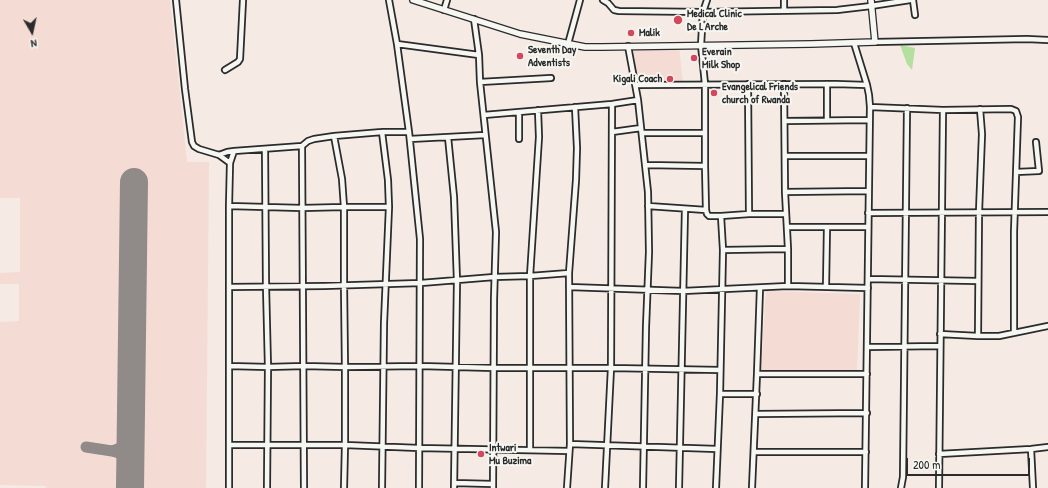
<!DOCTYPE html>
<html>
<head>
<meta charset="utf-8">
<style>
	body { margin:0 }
	#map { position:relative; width:1048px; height:488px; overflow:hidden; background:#f5eae4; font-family:"Patrick Hand",sans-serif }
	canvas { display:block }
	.north { position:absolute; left:12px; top:12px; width:40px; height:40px; -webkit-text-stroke:3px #f6f6f2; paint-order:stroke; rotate:171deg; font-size:11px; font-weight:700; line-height:16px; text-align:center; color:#2b2b2b }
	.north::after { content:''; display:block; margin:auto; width:14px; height:18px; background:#2b2b2b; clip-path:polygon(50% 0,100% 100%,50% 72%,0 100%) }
	.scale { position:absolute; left:906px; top:458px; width:124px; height:18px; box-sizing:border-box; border:2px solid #2b2b2b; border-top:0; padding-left:5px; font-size:12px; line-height:14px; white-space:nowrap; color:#2b2b2b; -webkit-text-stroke:3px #f6f6f2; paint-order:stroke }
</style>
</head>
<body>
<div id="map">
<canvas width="1048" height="488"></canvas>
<div class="north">N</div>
<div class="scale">200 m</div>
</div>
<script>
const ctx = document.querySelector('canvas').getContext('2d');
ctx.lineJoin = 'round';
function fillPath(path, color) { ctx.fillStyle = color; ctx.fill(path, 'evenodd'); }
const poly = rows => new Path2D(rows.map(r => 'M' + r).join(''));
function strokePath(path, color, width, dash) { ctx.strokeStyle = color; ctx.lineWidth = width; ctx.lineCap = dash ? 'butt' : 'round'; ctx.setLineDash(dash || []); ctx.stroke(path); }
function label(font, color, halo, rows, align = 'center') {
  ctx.font = font + ' "Patrick Hand",sans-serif'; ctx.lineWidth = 4; ctx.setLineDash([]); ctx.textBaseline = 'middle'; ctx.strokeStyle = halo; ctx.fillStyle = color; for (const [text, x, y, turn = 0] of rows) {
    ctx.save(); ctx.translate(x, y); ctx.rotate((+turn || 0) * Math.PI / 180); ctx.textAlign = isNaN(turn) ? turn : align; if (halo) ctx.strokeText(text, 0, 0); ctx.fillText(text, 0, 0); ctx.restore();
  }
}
fillPath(poly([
	[0,0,170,0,187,162,209,162,206,488,46,488,46,486,0,485,0,322,19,321,19,284,0,284,0,273,20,272,20,198,0,198],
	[679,47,683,82,638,83,633,49],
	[766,291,860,294,857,371,761,370]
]), '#f4dbd3');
fillPath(poly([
	[900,45,915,48,912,70,907,64]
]), '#b3e09e');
strokePath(poly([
	[86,447,112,451,115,450,122,447,125,443,130,431],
	[112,451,119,453,125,458,127,461,130,472]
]), '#908a88', 11);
strokePath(poly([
	[130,488,134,182]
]), '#908a88', 28);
const minor = poly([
	[176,0,185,89,192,142,194,146,199,149,219,155,227,152,234,151,302,146,308,141,314,139,334,136,382,132,409,132],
	[389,0,397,44,409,132,420,239,419,488],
	[603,0,608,3,614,10,619,11,703,12,837,10,871,6,910,0],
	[707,0,703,12,701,45,705,84,705,166,706,210,707,214,709,216,721,216,749,214,786,214],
	[784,0,784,11],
	[913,0,915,15],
	[444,10,447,0],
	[474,19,479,55,480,82,496,232,494,299,493,488],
	[875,42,1027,39,1048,40],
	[854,43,867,85,869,95,870,107,865,488],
	[397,44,479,55],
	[568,44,580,0],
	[628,46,638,100,648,192,649,252,646,327,643,488],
	[225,70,238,62,240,59,243,0],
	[480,82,551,78],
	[748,84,749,214],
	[784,84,785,192,788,249,788,286],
	[636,85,836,84,867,85],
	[870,107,943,110,1011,109,1016,111,1018,117,1014,232,1014,333],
	[519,112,519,139],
	[484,115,612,104,638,100],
	[827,120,827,84],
	[785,121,869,120],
	[382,132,388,180,389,207,384,323,382,488],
	[612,132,641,128],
	[642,133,705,133],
	[334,136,342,179,344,207,344,285,345,367,345,445,344,488],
	[448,137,454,197,457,281,454,488],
	[410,139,485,135],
	[302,146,304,488],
	[265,149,266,286,268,367,267,488],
	[219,155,230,163],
	[785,156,869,156],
	[645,165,705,166],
	[1016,172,1039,171,1036,142],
	[785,192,868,191],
	[229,206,302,208,344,207,389,207],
	[648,206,706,210],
	[868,213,1048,212],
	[787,227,868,227],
	[723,250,788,249],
	[868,279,978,281],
	[229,287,324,286,421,283,494,277,530,276,569,273],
	[569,287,683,291,788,286,868,288],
	[826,287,827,227],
	[940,334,978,336,999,336,1048,326],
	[978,336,979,212,982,134,980,109],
	[868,347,940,346],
	[229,366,268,367,304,366,345,367,420,366,494,368,611,368,720,370],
	[757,374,867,374],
	[720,394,757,394],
	[756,414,867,413],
	[570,444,717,449],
	[229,445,345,445,419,448,569,451],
	[1031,449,1033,488],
	[530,450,530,276,539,137,538,110],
	[754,452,866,452],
	[939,454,1031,449,1048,447],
	[454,483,493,484],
	[229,488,229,206,230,163,234,151],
	[567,488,570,444,569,273,576,180,577,148,575,107],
	[605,488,611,368,612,104],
	[679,488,685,209],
	[716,488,720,394,723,250,721,216],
	[752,488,757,374,760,288],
	[901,488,903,477,907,108],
	[939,488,943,110]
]);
const tertiary = poly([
	[413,0,520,34,585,47,602,47,811,44,875,42,871,0]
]);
strokePath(minor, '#2b2b2b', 8);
strokePath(tertiary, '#2b2b2b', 8);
strokePath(minor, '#f6f6f2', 4.5);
strokePath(tertiary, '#f6f6f2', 5.5);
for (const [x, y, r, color] of [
	[678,20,5,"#d1495b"],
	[631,33,4,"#d1495b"],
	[520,56,4,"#d1495b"],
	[694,58,4,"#d1495b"],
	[670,79,4,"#d1495b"],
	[714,93,4,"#d1495b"],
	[481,454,4,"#d1495b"]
]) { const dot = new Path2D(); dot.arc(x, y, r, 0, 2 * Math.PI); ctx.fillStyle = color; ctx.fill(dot); strokePath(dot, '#f6f6f2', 1.5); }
label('bold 11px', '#2b2b2b', '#f6f6f2', [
	["Medical Clinic",687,14],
	["De L'Arche",687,27],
	["Malik",639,33],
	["Seventh Day",528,50],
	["Adventists",528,63],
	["Everain",702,52],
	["Milk Shop",702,65],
	["Kigali Coach",662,79,"right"],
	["Evangelical Friends",722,87],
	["church of Rwanda",722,100],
	["Intwari",489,448],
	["Mu Buzima",489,461]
], 'left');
</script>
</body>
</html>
